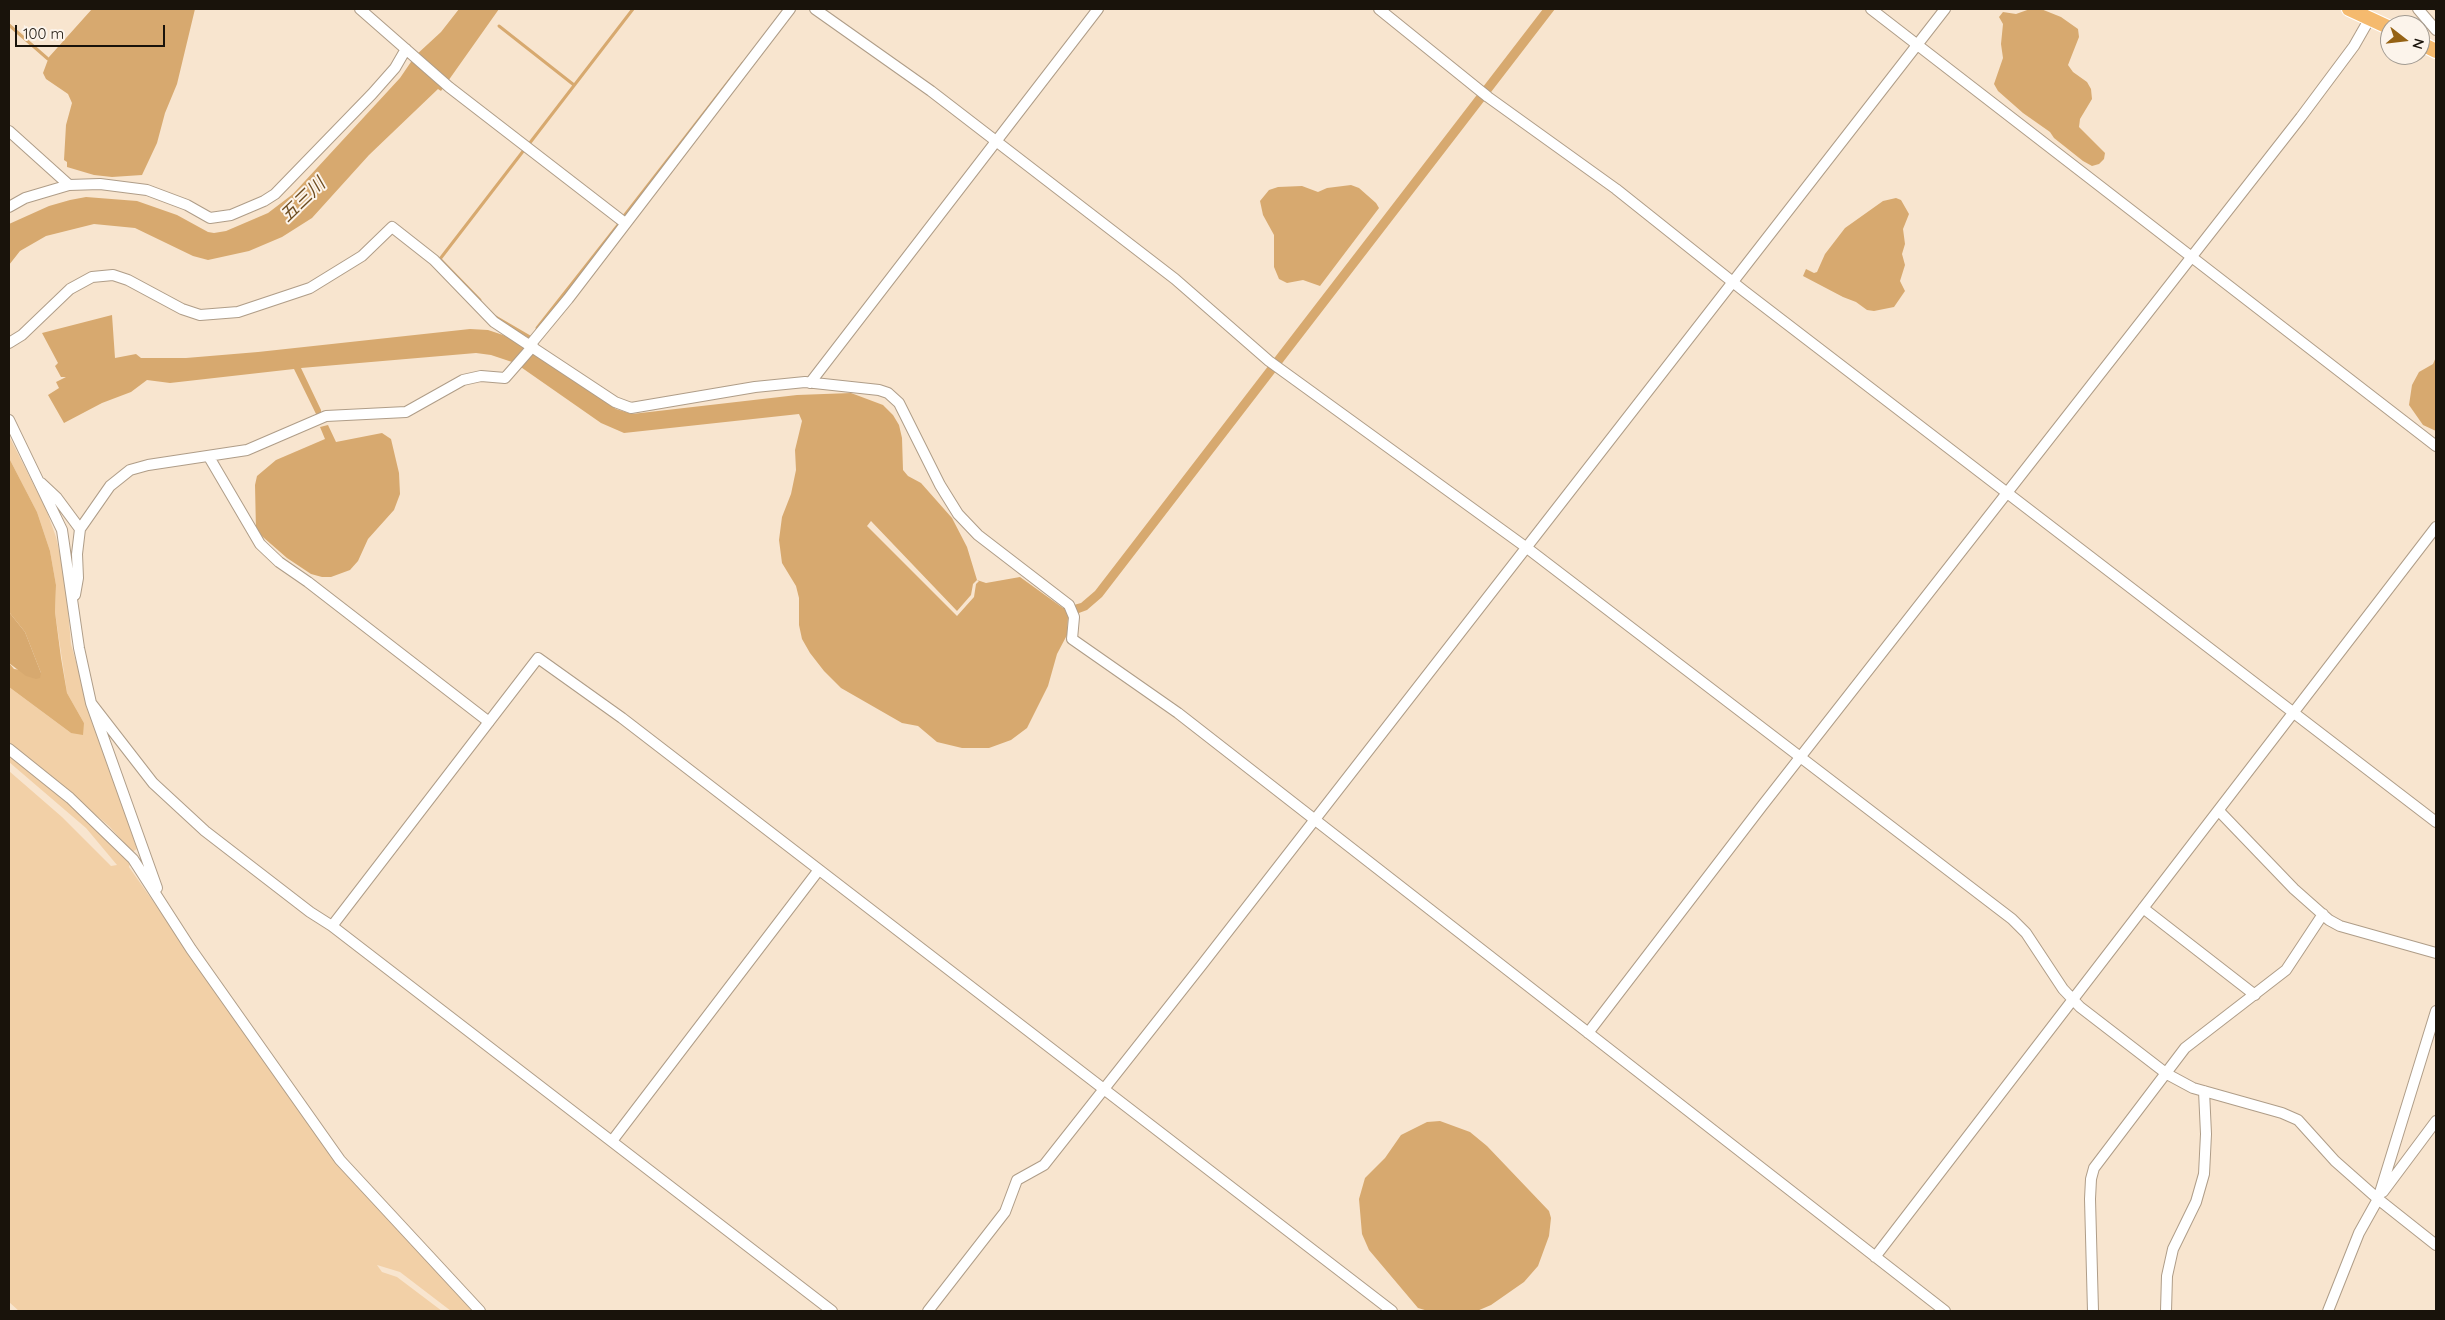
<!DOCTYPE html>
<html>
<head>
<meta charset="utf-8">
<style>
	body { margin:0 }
	#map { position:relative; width:2445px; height:1320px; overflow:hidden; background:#f8e5cf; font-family:Quicksand,sans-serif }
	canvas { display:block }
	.frame { position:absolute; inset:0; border:10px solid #19130b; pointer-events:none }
	.north { position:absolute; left:2380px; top:15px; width:50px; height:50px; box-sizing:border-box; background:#fcf4eb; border:1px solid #a19a91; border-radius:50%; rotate:106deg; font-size:14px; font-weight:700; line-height:20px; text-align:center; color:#19130b }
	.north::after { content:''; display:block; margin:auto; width:18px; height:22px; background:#956214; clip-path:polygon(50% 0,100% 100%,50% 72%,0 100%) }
	.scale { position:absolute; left:15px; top:25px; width:150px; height:22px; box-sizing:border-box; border:2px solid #19130b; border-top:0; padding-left:6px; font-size:15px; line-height:18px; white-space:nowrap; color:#19130b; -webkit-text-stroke:4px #fcf4eb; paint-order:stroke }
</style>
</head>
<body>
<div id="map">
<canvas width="2445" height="1320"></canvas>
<div class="frame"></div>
<div class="north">N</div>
<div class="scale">100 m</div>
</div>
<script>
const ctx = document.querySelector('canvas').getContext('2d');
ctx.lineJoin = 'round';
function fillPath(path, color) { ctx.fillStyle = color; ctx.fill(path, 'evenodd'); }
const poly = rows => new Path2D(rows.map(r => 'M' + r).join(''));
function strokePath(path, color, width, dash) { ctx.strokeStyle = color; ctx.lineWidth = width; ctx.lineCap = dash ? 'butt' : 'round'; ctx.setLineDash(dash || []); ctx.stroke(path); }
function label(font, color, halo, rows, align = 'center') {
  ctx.font = font + ' Quicksand,"Noto Sans JP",sans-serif'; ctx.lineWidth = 4; ctx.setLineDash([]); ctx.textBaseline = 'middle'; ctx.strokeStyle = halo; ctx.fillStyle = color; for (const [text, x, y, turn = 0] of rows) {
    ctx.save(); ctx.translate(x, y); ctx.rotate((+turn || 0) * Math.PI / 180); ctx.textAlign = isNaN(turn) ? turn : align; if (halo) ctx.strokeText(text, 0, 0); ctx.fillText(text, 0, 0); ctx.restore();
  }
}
fillPath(poly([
	[9,436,46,509,56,537,65,576,71,644,92,719,137,849,132,852,109,826,9,742,9,687,71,733,84,723,67,693,55,612,56,585,50,551,37,512,9,458],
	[9,753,68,802,130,863,129,867,337,1163,473,1311,451,1311,400,1272,377,1265,382,1272,397,1277,442,1311,19,1311,9,1302,9,771,62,817,111,866,117,865,86,828,9,762]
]), '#f2d0a7');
fillPath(poly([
	[9,458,37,512,50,551,56,585,55,612,61,658,67,693,84,723,83,735,71,733,9,687,9,663,14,669,41,673,25,632,9,612]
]), '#ddaf74');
fillPath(poly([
	[92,9,195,9,177,84,165,113,157,143,142,175,112,177,94,175,67,167,67,162,64,160,66,125,72,103,68,94,46,79,43,73,49,57],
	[459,9,499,9,441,91,438,89,369,155,312,218,282,237,249,251,208,260,193,256,135,228,94,224,46,236,20,251,9,265,9,224,49,206,70,200,86,197,137,201,177,215,208,232,214,233,226,231,268,213,293,194,400,78,415,56,441,32],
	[1543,9,1555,9,1102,597,1087,610,1068,617,1067,635,1057,654,1048,686,1027,728,1011,740,989,748,962,748,937,742,918,726,902,723,841,688,824,671,810,653,802,639,799,625,799,598,796,586,782,563,779,540,782,517,791,494,796,470,795,450,802,421,799,414,624,433,601,423,515,363,491,355,476,353,301,368,321,410,321,415,317,416,294,369,170,383,147,380,131,392,102,403,64,423,48,395,59,388,56,382,66,377,61,377,55,366,58,363,42,333,112,315,115,358,136,354,141,358,186,358,258,352,470,329,488,330,503,335,522,344,616,409,632,414,797,395,851,393,883,405,893,415,899,425,902,438,903,470,908,476,921,483,952,518,967,547,977,580,986,583,1020,577,1063,608,1081,603,1095,591],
	[2030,9,2041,9,2061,17,2078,29,2079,37,2068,65,2073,72,2087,82,2091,89,2092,99,2080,119,2079,127,2105,153,2104,159,2099,164,2092,166,2083,161,2054,138,2050,132,2023,113,1998,91,1994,84,2003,58,2001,44,2003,24,1999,17,2003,12,2016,14],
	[1351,185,1359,188,1376,203,1379,208,1320,286,1303,280,1287,283,1279,279,1274,267,1274,235,1263,215,1260,201,1269,190,1278,187,1302,186,1318,192,1327,188],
	[1896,198,1901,200,1909,214,1903,229,1905,244,1902,254,1905,265,1900,281,1905,291,1894,307,1874,311,1867,310,1856,302,1843,297,1803,276,1806,269,1814,273,1817,272,1825,254,1845,228,1883,201],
	[2436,357,2436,431,2423,425,2409,405,2412,385,2419,372,2433,364],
	[328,425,336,442,382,433,391,439,399,473,400,494,394,510,368,539,358,561,350,570,331,577,322,577,311,574,287,558,256,531,255,485,257,476,276,460,325,439,320,427],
	[9,612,25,632,41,673,40,678,36,679,26,676,9,663],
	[1440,1121,1470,1132,1487,1146,1549,1211,1551,1218,1549,1236,1538,1266,1524,1282,1491,1305,1477,1311,1428,1311,1418,1308,1369,1250,1362,1234,1359,1199,1365,1178,1385,1158,1401,1135,1427,1122]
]), '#d7a96f');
fillPath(poly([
	[871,521,957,611,971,595,973,584,977,580,979,581,976,584,974,597,957,616,867,526]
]), '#f8e5cf');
strokePath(poly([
	[2435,9,2436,9],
	[9,25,48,59],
	[499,26,574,85],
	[529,144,633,9],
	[624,216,743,63],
	[480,300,440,259,524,150],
	[494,316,530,337],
	[537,328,618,225]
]), '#d7a96f', 3);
const minor = poly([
	[360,9,449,87,625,223],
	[815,9,931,91,1175,279,1269,361,1527,548,2012,919,2026,933,2063,989,2080,1007,2167,1074,2193,1088,2282,1113,2298,1120,2335,1161,2378,1199,2436,1245],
	[1379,9,1488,97,1616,189,1744,291,2436,822],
	[1871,9,2436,446],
	[2418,9,2436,30],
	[9,131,69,185],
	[9,207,25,198,69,185,100,184,147,190,187,205,210,218,231,215,264,201,275,194,372,94,395,68,406,49],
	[9,343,22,335,70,289,92,277,113,275,128,280,182,309,200,315,238,312,310,288,362,256,392,227,434,260,494,322,615,402,631,408,755,387,805,382,879,390,888,393,899,403,940,485,958,514,978,535,1069,605,1074,617,1072,639,1178,713,1945,1311],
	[530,345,568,299,790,9],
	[810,383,1098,9],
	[9,420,62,530,79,648,91,703,157,888],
	[209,457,260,544,279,562,308,582,489,722],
	[41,483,57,498,80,529,110,486,130,470,148,465,247,450,326,416,406,412,463,380,481,376,505,378,533,346],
	[75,595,78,578,77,554,80,529],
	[91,703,153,783,205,831,310,912,332,926,832,1311],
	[9,749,70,798,133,859,191,949,340,1160,480,1311],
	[2219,811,2294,889,2329,920,2340,926,2436,953],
	[2143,908,2255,995],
	[332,926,538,658,622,718,1392,1311],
	[1588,1033,1762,806,2301,117,2354,46,2370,18],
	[612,1141,818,871],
	[2383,1192,2436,1121],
	[1875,1257,2436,527],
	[928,1311,1005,1212,1017,1180,1044,1165,1201,966,1945,9],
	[2093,1311,2090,1199,2091,1179,2094,1168,2185,1048,2286,970,2323,914],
	[2166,1311,2167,1276,2173,1249,2196,1202,2204,1174,2206,1134,2204,1091],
	[2328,1311,2359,1233,2378,1199,2436,1011]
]);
const highway = poly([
	[2349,9,2390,28],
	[2420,43,2436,51]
]);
strokePath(minor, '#af9d88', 12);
strokePath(highway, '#fff', 16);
strokePath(minor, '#fff', 10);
strokePath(highway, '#f5ba6e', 14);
label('italic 18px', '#6d4c20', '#fcf4eb', [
	["五三川",303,200,-44]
]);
</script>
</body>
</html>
